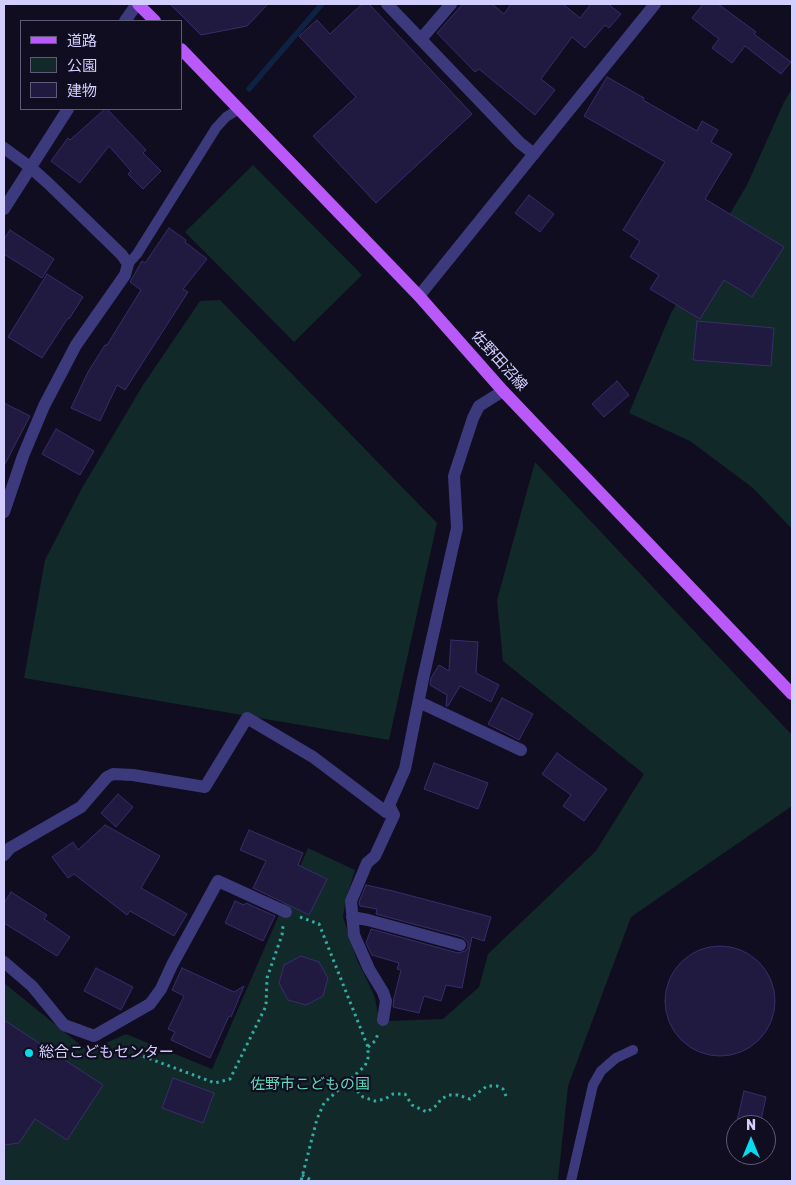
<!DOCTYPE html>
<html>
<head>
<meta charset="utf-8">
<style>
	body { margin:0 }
	#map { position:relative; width:796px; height:1185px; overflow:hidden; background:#100d20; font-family:Rubik,"Noto Sans JP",sans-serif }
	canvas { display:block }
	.frame { position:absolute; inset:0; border:5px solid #d2cefd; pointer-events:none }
	.legend { position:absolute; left:20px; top:20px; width:162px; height:90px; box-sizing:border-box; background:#100d20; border:1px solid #5e5a78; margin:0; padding:6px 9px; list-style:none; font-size:15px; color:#d2cefd }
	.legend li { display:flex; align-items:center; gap:10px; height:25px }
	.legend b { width:25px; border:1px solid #5e5a78 }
	.north { position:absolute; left:726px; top:1115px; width:50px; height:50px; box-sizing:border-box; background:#100d20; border:1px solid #5e5a78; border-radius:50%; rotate:0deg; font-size:14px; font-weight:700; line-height:20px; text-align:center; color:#d2cefd }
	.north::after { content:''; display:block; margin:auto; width:18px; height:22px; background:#09dbee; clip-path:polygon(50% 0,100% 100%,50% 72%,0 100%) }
</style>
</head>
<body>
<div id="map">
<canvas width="796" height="1185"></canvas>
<div class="frame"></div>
<ul class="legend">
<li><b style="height:6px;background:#ba59f9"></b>道路</li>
<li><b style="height:14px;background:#112928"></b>公園</li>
<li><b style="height:14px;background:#211a40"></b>建物</li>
</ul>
<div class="north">N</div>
</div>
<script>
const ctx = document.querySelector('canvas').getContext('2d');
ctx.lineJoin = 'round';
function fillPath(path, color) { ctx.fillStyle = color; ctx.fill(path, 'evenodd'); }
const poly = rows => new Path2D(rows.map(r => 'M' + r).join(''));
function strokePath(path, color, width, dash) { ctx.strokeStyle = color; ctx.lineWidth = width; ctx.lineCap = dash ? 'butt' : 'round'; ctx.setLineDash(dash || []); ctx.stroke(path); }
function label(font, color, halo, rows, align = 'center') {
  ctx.font = font + ' Rubik,"Noto Sans JP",sans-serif'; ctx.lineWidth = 4.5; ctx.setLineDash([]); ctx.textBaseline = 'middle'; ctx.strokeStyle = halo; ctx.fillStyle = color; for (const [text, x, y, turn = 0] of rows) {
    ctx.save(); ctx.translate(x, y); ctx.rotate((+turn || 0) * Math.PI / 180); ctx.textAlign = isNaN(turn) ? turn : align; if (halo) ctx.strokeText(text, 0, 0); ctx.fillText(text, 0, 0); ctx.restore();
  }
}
fillPath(poly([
	[792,89,792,529,753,488,690,441,629,413,671,313,747,185,784,102],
	[253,165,362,275,294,342,185,232],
	[220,300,437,523,389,740,24,678,45,560,82,488,143,385,200,301],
	[535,462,792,735,792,806,631,917,568,1086,558,1181,4,1181,4,983,88,1051,126,1034,212,1069,308,848,355,870,345,903,343,917,357,960,370,986,375,998,379,1019,387,1021,443,1019,479,987,488,954,596,851,644,774,503,661,497,600]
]), '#112928');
strokePath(poly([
	[249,89,322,4]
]), '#0e2343', 5.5);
const building = poly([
	[170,4,268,4,247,26,201,35,170,4],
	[362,4,369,4,472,114,376,203,313,136,356,97,299,36,317,20,330,34,362,4],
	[463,4,492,4,504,14,511,4,563,4,580,18,591,4,608,4,621,14,609,28,605,25,585,48,572,37,541,79,555,90,535,115,479,69,475,72,437,33,463,4],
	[703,4,718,4,756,32,754,34,791,62,781,74,745,46,732,63,712,48,719,39,692,18,703,4],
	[607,77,644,98,643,100,697,131,702,121,718,130,711,142,732,154,705,199,784,247,752,297,724,280,700,319,650,289,659,275,630,257,640,241,623,230,665,162,584,116,607,77],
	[105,109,107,109,146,150,143,153,161,171,143,189,128,174,131,171,109,146,80,183,51,161,68,138,70,140,105,109],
	[529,195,554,214,540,232,515,213,529,195],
	[169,228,186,240,185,242,207,259,183,289,188,292,125,390,117,385,100,421,71,408,88,372,105,345,107,345,141,290,130,282,142,261,145,263,169,228],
	[10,230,54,259,42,278,4,254,4,239,10,230],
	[47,274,83,297,69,319,68,318,42,358,8,337,47,274],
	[697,321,774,328,771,366,693,360,697,321],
	[617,381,629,395,604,417,592,404,617,381],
	[4,403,30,416,4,466,4,403],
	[56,429,94,451,80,475,42,454,56,429],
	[451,640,478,642,476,673,499,685,491,702,460,686,448,706,446,706,447,695,430,685,431,678,439,665,449,671,451,640],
	[502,698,533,714,519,740,488,724,502,698],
	[557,753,607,789,584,821,563,806,571,795,542,774,557,753],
	[434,763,488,783,478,809,424,789,434,763],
	[118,794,133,807,116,827,101,813,118,794],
	[105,825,160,856,141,888,187,914,174,936,130,911,127,915,74,874,68,878,52,857,73,842,78,850,105,825],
	[249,830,303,853,298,865,327,879,309,915,253,888,266,861,240,850,249,830],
	[366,885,393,891,491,917,484,941,472,937,462,988,446,985,441,1001,424,996,419,1013,393,1007,394,998,401,970,397,969,399,963,372,955,366,943,371,929,458,953,465,951,468,948,468,943,466,940,462,937,376,914,377,909,360,906,359,902,366,885],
	[11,892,47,915,44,919,70,937,57,956,4,923,4,903,11,892],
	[235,901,244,905,246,903,275,916,263,941,225,923,235,901],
	'665 1001a55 55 0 1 1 110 0a55 55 0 1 1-110 0Z',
	[301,956,319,962,328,978,323,996,306,1005,288,1000,279,983,284,965,301,956],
	[96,968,133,987,121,1010,84,991,96,968],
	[182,968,234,992,244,986,231,1017,229,1016,210,1058,171,1040,175,1032,168,1029,184,996,172,990,182,968],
	[4,1020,103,1085,67,1140,35,1119,19,1143,4,1145,4,1020],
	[173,1078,214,1093,203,1123,162,1108,173,1078],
	[744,1091,766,1097,760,1125,736,1125,744,1091]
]);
fillPath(building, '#211a40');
strokePath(building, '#382d6b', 1);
strokePath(poly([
	[300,917,319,924,368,1047,368,1058,365,1066,324,1103,317,1119,301,1181],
	[368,1047,375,1041,378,1034],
	[137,1054,215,1083,230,1079,266,1006,267,978,282,935,283,926],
	[348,1082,363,1097,375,1101,385,1099,393,1094,405,1094,412,1105,427,1112,437,1105,441,1099,449,1095,458,1095,470,1099,487,1086,497,1086,503,1089,506,1096],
	[302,1175,313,1181]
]), '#32ada3', 3, [2.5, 4]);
strokePath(poly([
	[128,264,137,254,216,128,226,117,239,109],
	[571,1181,593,1085,601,1071,616,1058,633,1050]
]), '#3c3a7d', 10);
strokePath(poly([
	[387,4,520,143,534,154],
	[125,21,137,4],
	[421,39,451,4],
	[4,148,30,167,49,184,122,255,128,264,125,275,76,345,44,406,23,456,4,512],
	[4,209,68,109],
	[419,702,521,750],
	[4,855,10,848,81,807,107,777,113,774,133,775,205,787,247,718,313,757,386,812,405,769,423,679,457,528,454,476,473,418,479,406,503,391],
	[352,917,368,920,460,945],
	[4,962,32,986,64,1025,94,1036,150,1004,161,989,172,965,218,881,286,912],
	[383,1020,386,1001,383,992,369,969,354,935,351,901,367,863,375,856,394,815,389,805]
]), '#3c3a7d', 12);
strokePath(poly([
	[419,296,655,4]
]), '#3c3a7d', 12);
strokePath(poly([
	[138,4,155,21],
	[181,49,419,296,503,391,792,694]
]), '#ba59f9', 12);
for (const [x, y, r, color] of [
	[29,1053,5,"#09dbee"]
]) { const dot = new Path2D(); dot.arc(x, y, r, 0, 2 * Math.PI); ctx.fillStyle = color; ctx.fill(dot); strokePath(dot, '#100d20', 2); }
label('15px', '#d2cefd', '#100d20', [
	["佐野田沼線",499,361,48]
]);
label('15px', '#d2cefd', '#100d20', [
	["総合こどもセンター",39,1053]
], 'left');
label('15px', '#5ddab8', '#100d20', [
	["佐野市こどもの国",310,1085]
]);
</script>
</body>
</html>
